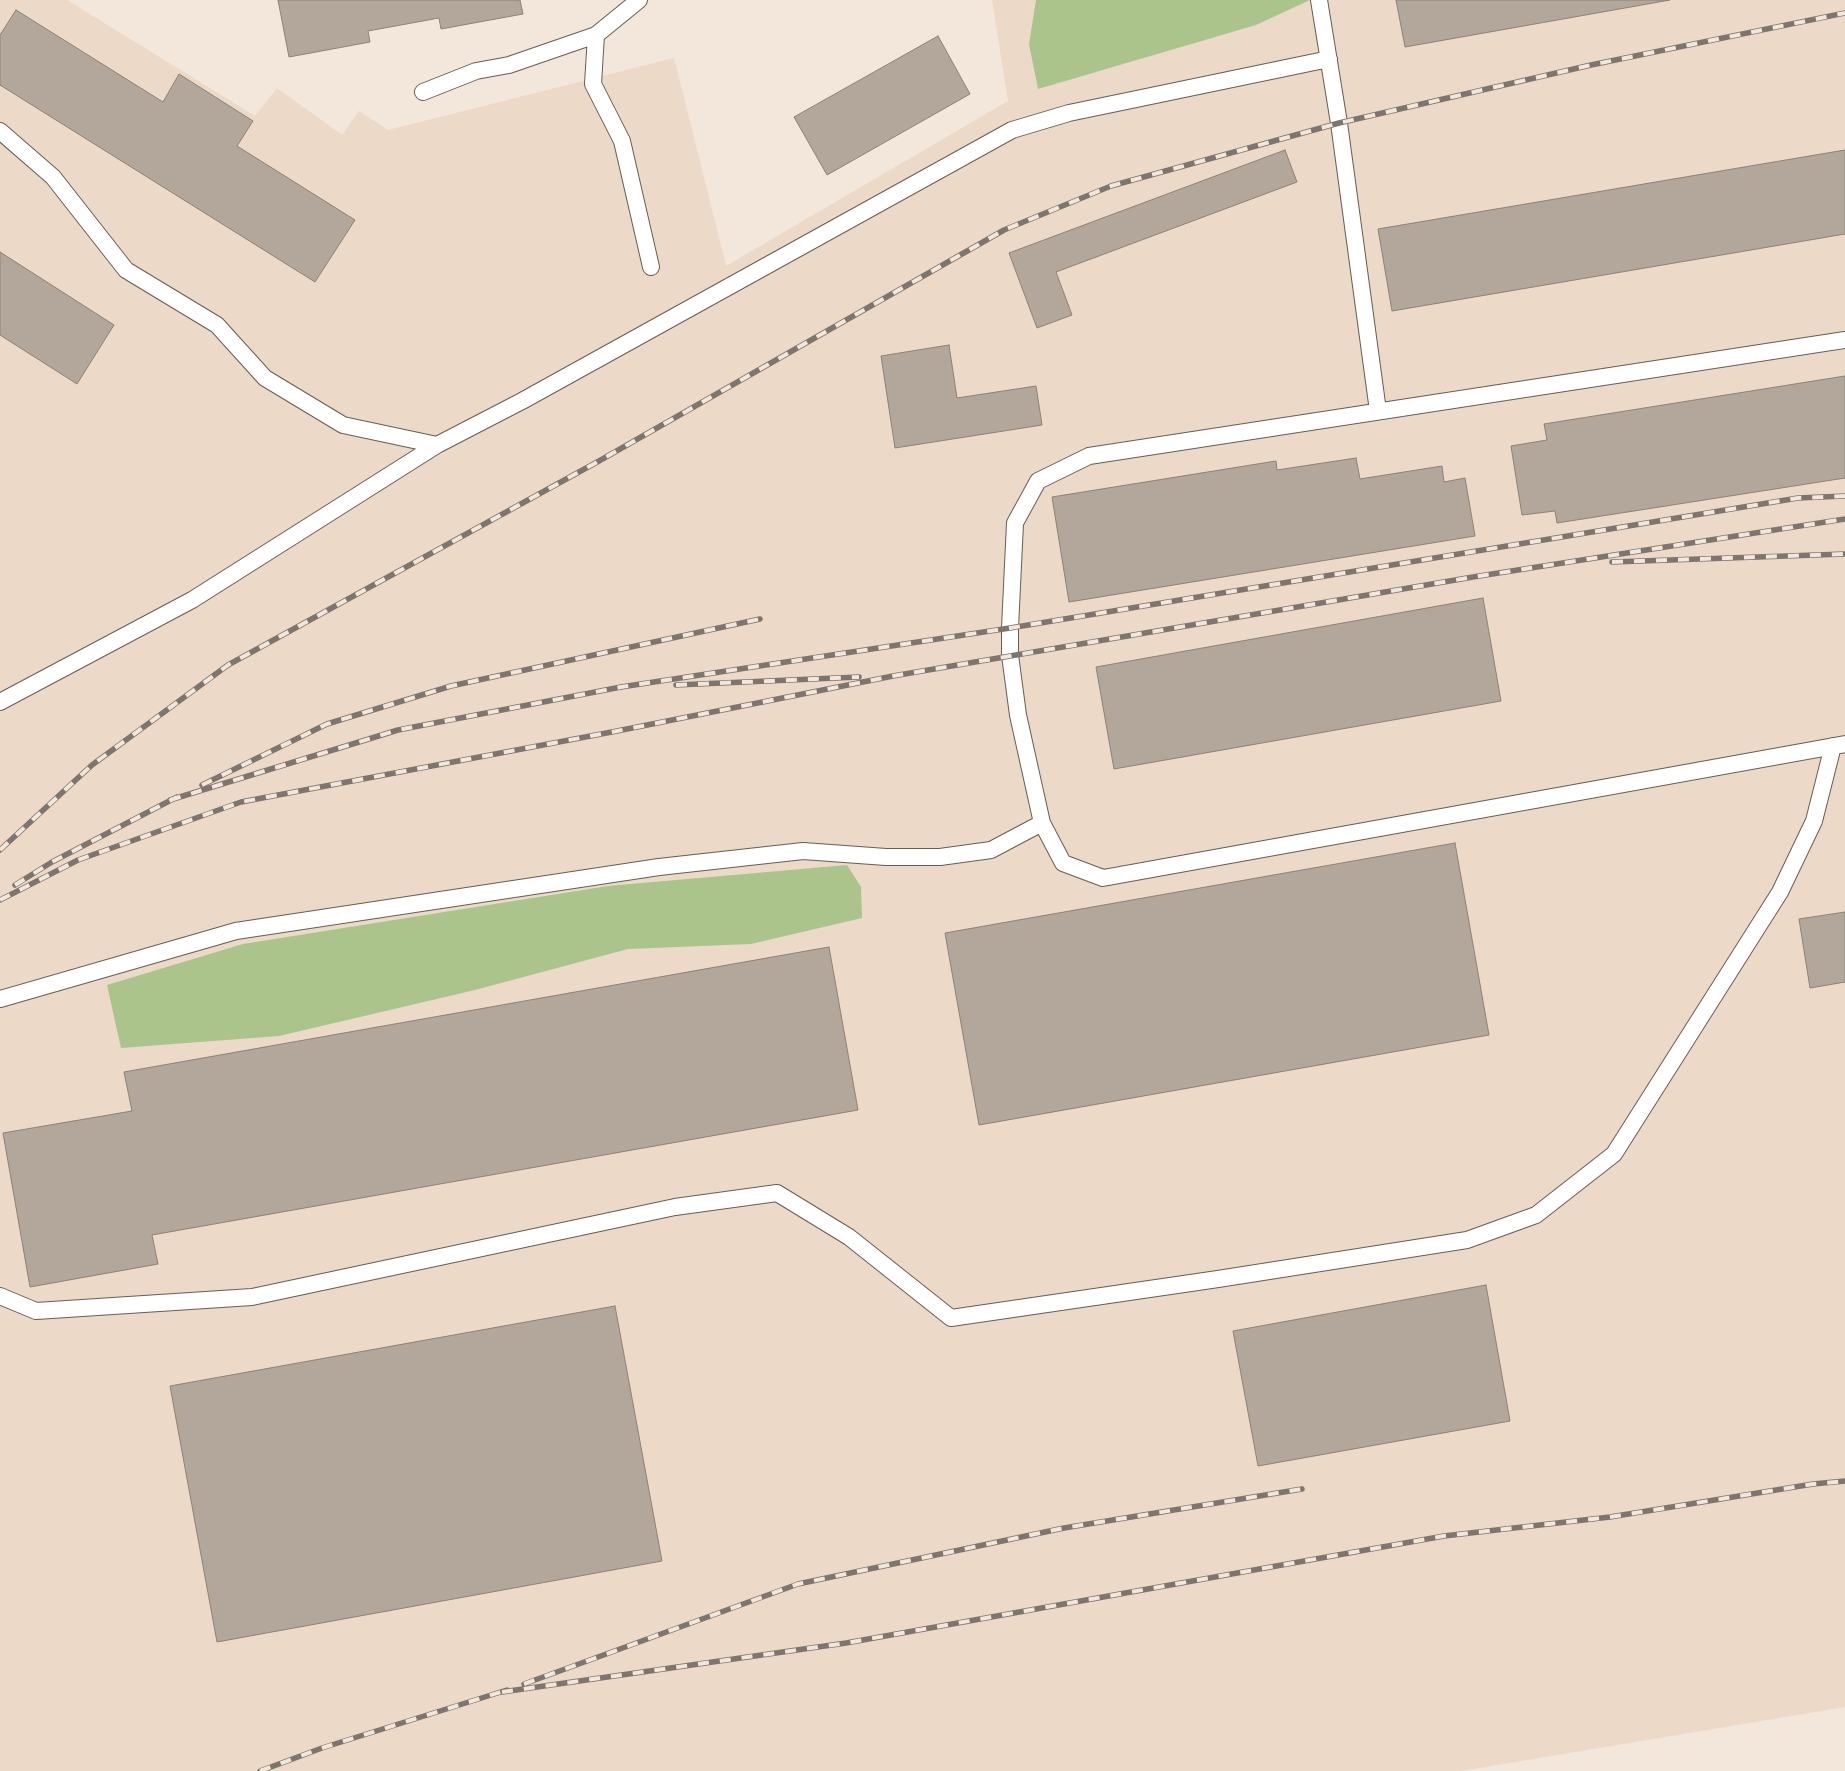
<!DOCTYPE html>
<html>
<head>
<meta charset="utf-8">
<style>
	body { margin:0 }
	canvas { display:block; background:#f3e6da }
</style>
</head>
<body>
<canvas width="1845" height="1771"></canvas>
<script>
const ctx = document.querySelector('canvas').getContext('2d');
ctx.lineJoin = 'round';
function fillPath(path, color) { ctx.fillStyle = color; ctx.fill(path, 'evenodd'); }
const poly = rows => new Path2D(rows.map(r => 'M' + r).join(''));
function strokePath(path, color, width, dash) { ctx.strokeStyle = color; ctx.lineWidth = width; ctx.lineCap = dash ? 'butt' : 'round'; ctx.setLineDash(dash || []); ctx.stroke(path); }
fillPath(poly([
	[0,0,67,0,255,116,277,88,342,135,359,111,388,130,674,58,726,266,1008,101,992,0,1845,0,1845,1707,1461,1771,0,1771]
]), '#ecd9c8');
fillPath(poly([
	[1036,0,1310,0,1256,25,1038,89,1029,44],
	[847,865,861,887,862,918,751,944,628,949,475,990,279,1036,121,1048,107,985,243,944,608,886]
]), '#abc48b');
const building = poly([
	[278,0,520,0,523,14,441,29,439,18,368,31,370,42,289,57,278,0],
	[1396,0,1670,0,1405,47,1396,0],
	[16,10,163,102,179,74,253,121,237,146,355,220,315,282,0,85,0,35,16,10],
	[938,36,970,94,827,175,794,117,938,36],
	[1285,150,1297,182,1056,272,1072,315,1037,328,1009,253,1285,150],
	[1845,150,1845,234,1392,311,1378,229,1845,150],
	[0,252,114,325,77,384,0,335,0,252],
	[949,345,957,398,1036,386,1042,425,895,448,881,356,949,345],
	[1845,376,1845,478,1557,523,1555,511,1522,515,1511,446,1547,440,1544,424,1845,376],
	[1356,458,1360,479,1442,466,1444,482,1465,478,1475,536,1069,602,1052,497,1276,461,1277,470,1356,458],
	[1483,598,1501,701,1114,769,1096,667,1483,598],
	[1455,843,1489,1035,979,1125,945,933,1455,843],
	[1845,912,1845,982,1810,988,1799,919,1845,912],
	[829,947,858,1110,152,1235,158,1264,30,1287,3,1133,132,1111,124,1072,829,947],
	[1486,1285,1510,1421,1258,1466,1233,1331,1486,1285],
	[615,1306,662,1561,217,1642,170,1386,615,1306]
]);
fillPath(building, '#b3a79c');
strokePath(building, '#8d8277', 1);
const service = poly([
	[639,0,596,35,593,84,622,141,651,267],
	[1319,0,1339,123,1378,411],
	[423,92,476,71,509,65,596,35],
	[0,131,53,177,126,270,217,325,265,378,343,425,437,445],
	[1845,340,1089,456,1038,481,1015,523,1010,628,1010,655,1018,715,1042,823,1063,863,1103,878,1845,744],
	[0,702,192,600,437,445,522,401,1012,130,1069,113,1329,59],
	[0,999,236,931,659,867,803,851,886,857,940,857,991,850,1042,823],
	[0,1296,36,1311,252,1297,675,1207,777,1193,849,1237,951,1318,1218,1279,1467,1240,1536,1215,1614,1154,1780,892,1814,821,1833,746]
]);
strokePath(service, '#685d53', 18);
strokePath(service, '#fff', 16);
const rail = poly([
	[1612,562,1845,554],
	[676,685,859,677],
	[202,785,327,724,451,686,760,619],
	[170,800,398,730,621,687,1010,628,1798,498,1845,496],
	[0,850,92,765,228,665,599,461,1004,230,1111,186,1339,123,1591,65,1845,13],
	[15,885,52,862,177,797],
	[0,900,78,860,241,802,617,731,893,676,1473,577,1845,519],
	[524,1684,798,1584,1064,1528,1302,1489],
	[502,1692,846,1643,1444,1536,1610,1517,1813,1484,1845,1481],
	[260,1771,322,1748,507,1690]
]);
strokePath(rail, '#7e756e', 5.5);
strokePath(rail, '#f3e6da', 4, [11]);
</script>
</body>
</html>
